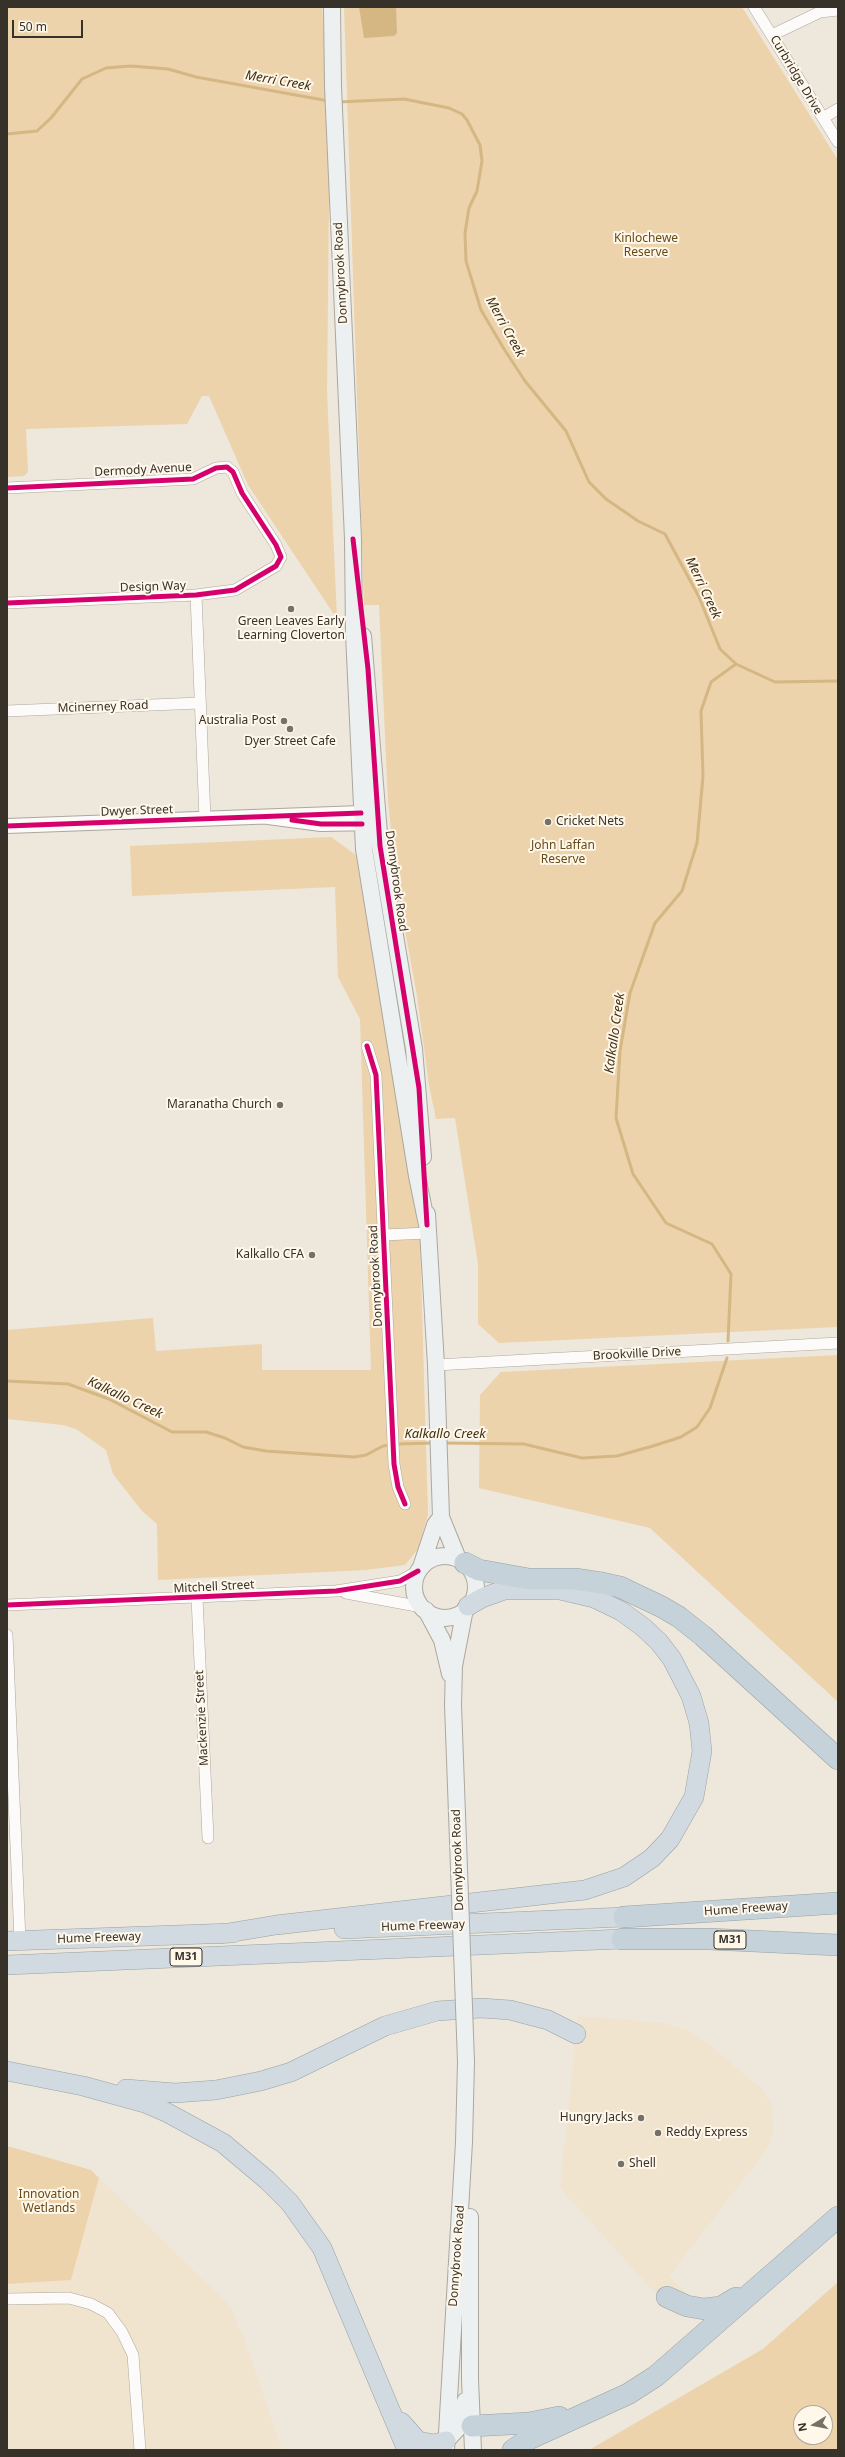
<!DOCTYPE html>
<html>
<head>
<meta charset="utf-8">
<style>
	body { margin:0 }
	#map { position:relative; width:845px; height:2457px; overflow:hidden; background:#eee7dc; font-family:"Noto Sans",sans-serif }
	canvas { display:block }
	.frame { position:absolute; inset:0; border:8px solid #363129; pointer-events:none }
	.north { position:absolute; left:793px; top:2405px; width:40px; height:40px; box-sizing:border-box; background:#fff7ea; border:1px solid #afa89d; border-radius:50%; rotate:260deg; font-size:11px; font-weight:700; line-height:16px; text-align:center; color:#363129 }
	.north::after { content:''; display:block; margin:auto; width:14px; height:18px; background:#767168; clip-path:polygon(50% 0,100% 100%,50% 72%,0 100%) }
	.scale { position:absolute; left:12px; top:20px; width:71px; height:18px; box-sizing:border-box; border:2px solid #363129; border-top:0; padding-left:5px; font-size:12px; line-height:14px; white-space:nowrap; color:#363129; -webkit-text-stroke:3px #fff7ea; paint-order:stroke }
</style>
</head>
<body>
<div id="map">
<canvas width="845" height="2457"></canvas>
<div class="frame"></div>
<div class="north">N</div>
<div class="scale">50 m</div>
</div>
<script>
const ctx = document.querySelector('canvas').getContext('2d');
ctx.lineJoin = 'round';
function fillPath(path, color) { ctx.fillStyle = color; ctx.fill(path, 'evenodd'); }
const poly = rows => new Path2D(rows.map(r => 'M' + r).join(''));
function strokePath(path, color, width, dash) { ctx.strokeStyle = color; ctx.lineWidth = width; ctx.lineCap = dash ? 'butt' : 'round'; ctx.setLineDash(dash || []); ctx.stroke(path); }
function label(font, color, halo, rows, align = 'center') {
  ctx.font = font + ' "Noto Sans",sans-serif'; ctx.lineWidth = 4; ctx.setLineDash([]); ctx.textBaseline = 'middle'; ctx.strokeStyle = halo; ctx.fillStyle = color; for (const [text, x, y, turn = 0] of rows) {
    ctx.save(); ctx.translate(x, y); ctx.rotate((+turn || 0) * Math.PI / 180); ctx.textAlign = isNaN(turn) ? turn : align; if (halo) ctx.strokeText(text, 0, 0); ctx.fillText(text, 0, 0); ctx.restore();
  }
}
fillPath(poly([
	[578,2016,662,2023,687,2030,707,2043,762,2089,772,2106,773,2132,767,2149,669,2276,693,2301,677,2317,560,2188],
	[7,2146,91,2170,231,2307,239,2329,241,2329,282,2450,7,2450]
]), '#f0e4cf');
fillPath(poly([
	[7,7,322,7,330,101,327,392,337,619,248,485,209,396,202,396,187,424,26,429,28,472,24,476,7,477],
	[344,7,742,7,838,160,838,1327,499,1343,478,1324,478,1264,455,1118,436,1119,429,1085,417,996,397,886,388,801,379,605,364,605],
	[331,837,356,855,420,1239,428,1515,418,1549,405,1565,366,1570,158,1580,157,1524,142,1511,113,1474,106,1450,76,1429,63,1425,7,1419,7,1330,153,1318,156,1351,262,1344,262,1370,371,1370,360,1019,338,977,335,887,132,896,130,846],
	[838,1355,838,1702,650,1528,479,1488,480,1395,501,1372],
	[7,2146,91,2170,99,2178,71,2280,7,2284],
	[838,2282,838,2450,589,2450,763,2349],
	[801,2413,825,2413,825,2437,801,2437]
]), '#ecd3ab');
fillPath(poly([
	[359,7,396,7,397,33,394,36,364,38]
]), '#d5b784');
strokePath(poly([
	[339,102,404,99,449,108,462,114,467,120,480,145,482,161,477,191,469,208,465,233,466,261,481,310,504,349,525,381,566,431,589,482,606,499,638,521,665,534,699,597,720,649,736,664,775,682,838,681],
	[7,134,37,131,51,118,82,79,106,68,131,66,168,69,196,77,329,101],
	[728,1341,731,1274,712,1244,666,1223,633,1174,616,1118,620,1051,630,993,655,923,682,891,697,843,703,776,701,711,711,682,736,664],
	[7,1381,68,1384,109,1399,172,1432,206,1432,225,1438,243,1447,266,1451,354,1457,366,1455,383,1446,390,1445],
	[444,1443,524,1444,582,1458,617,1456,653,1446,681,1437,697,1427,710,1408,727,1358],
	[396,1444,434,1443]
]), '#d5b784', 3);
const minor = poly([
	[754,7,838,142],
	[772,35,820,12,838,10],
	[823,118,838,109],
	[7,488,193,479,216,468,227,467,233,472,242,493,276,545,281,557,276,566,235,590,196,595,7,603],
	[196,595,205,819],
	[7,711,200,703],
	[367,1046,376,1075,394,1464,398,1487,405,1504],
	[383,1235,428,1233],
	[436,1365,838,1343],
	[346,1593,422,1607],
	[197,1598,208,1838],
	[7,1605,336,1591,400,1581,418,1571],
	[7,1635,20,1940],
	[7,2299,69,2298,91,2304,108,2313,122,2332,133,2355,140,2450]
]);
const tertiary = poly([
	[7,826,361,813,371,814,378,823,321,824,268,817]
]);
const secondary = poly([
	[332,7,333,87,353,539,354,634,364,849,417,1176,427,1225],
	[363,636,380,846,414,1049,423,1157],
	[427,1214,436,1365,441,1517,458,1559],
	'414 1587a31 31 0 1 1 62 0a31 31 0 1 1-62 0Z',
	[421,1567,435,1525,441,1517],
	[426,1610,442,1640,450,1674],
	[458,1841,453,1705,454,1666,465,1609],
	[470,2217,470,2380,473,2450],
	[446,2441,460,2426,465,2401],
	[446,2450,464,2142,466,2062]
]);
const trunk = poly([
	[344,1929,624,1917],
	[222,1934,276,1925,585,1890,624,1877,652,1858,670,1839,694,1797,702,1751,699,1723,691,1696,672,1659,659,1642,643,1627,621,1611,594,1598,560,1590,504,1590,482,1598,468,1606],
	[7,1941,233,1933],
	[7,1965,622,1939],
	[7,2071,83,2086,145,2103,166,2112,223,2143,267,2180,290,2203,322,2248,407,2450],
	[126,2089,175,2093,216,2090,261,2081,291,2072,385,2026,437,2011,481,2008,510,2010,548,2020,576,2034],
	[401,2422,418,2441,434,2444,446,2441]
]);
const motorway = poly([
	[465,1563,479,1570,529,1579,575,1579,602,1583,620,1587,662,1607,679,1617,703,1636,838,1759],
	[624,1917,838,1903],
	[622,1939,709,1939,838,1945],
	[667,2297,687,2306,704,2309,721,2307,736,2298],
	[472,2426,529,2423,559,2417],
	[513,2450,529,2439,628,2394,656,2376,838,2217]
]);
strokePath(minor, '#aca79e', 12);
strokePath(tertiary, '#aca79e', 16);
strokePath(secondary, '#aca79e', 18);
strokePath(trunk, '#97a1a4', 20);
strokePath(motorway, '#97a1a4', 22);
strokePath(minor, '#fcfbfa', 11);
strokePath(tertiary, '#fcfbfa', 14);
strokePath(secondary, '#ecf0f0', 16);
strokePath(trunk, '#d1dae0', 19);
strokePath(motorway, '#c6d2d9', 21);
const secondaryBridge = poly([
	[458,1841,466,2062]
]);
strokePath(secondaryBridge, '#aca79e', 18, []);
strokePath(secondaryBridge, '#ecf0f0', 16);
strokePath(poly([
	[7,488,193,479,216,468,227,467,233,472,242,493,276,545,281,557,276,566,235,590,196,595,7,603],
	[353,539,368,669,380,846,419,1088,427,1225],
	[292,820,321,824,362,824],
	[7,826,361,813],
	[367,1046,376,1075,394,1464,398,1487,405,1504],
	[7,1605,336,1591,400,1581,418,1571]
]), '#d6006c', 5);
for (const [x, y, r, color] of [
	[291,609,4,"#767168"],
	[284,721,4,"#767168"],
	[290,729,4,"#767168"],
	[548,822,4,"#767168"],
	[280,1105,4,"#767168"],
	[312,1255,4,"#767168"],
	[641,2118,4,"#767168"],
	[658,2133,4,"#767168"],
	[621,2164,4,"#767168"]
]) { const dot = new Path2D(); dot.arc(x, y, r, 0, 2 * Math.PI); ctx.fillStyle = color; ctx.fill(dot); strokePath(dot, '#fff7ea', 1.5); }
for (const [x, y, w] of [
	[730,1940,32],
	[186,1957,32]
]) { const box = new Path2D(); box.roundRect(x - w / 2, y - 9, w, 18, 3); ctx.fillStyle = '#fff7ea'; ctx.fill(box); strokePath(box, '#363129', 1); }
label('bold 11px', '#363129', null, [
	["M31",730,1940],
	["M31",186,1957]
]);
label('12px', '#363129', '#fff7ea', [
	["Curbridge Drive",796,75,59],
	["Donnybrook Road",341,273,-93],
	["Dermody Avenue",143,470,-3],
	["Design Way",153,587,-2],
	["Mcinerney Road",103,707,-2],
	["Dwyer Street",137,811,-2],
	["Donnybrook Road",396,881,82],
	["Donnybrook Road",376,1276,-93],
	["Brookville Drive",637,1354,-3],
	["Mitchell Street",214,1587,-3],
	["Mackenzie Street",202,1718,-93],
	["Donnybrook Road",458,1860,-92],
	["Hume Freeway",746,1909,-4],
	["Hume Freeway",423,1926,-2],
	["Hume Freeway",99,1938,-2],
	["Donnybrook Road",457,2256,-86]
]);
label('12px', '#664b17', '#fff7ea', [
	["Kinlochewe",646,239],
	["Reserve",646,253],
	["John Laffan",563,846],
	["Reserve",563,860],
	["Innovation",49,2195],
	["Wetlands",49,2209]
]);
label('12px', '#363129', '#fff7ea', [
	["Green Leaves Early",291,622,"center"],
	["Learning Cloverton",291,636,"center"],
	["Australia Post",276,721],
	["Dyer Street Cafe",290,742,"center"],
	["Cricket Nets",556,822,"left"],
	["Maranatha Church",272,1105],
	["Kalkallo CFA",304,1255],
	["Hungry Jacks",633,2118],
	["Reddy Express",666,2133,"left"],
	["Shell",629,2164,"left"]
], 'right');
label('italic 13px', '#413012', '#fff7ea', [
	["Merri Creek",278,81,10],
	["Merri Creek",505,327,61],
	["Merri Creek",703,588,65],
	["Kalkallo Creek",615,1033,-82],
	["Kalkallo Creek",125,1398,25],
	["Kalkallo Creek",445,1434]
]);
</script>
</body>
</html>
